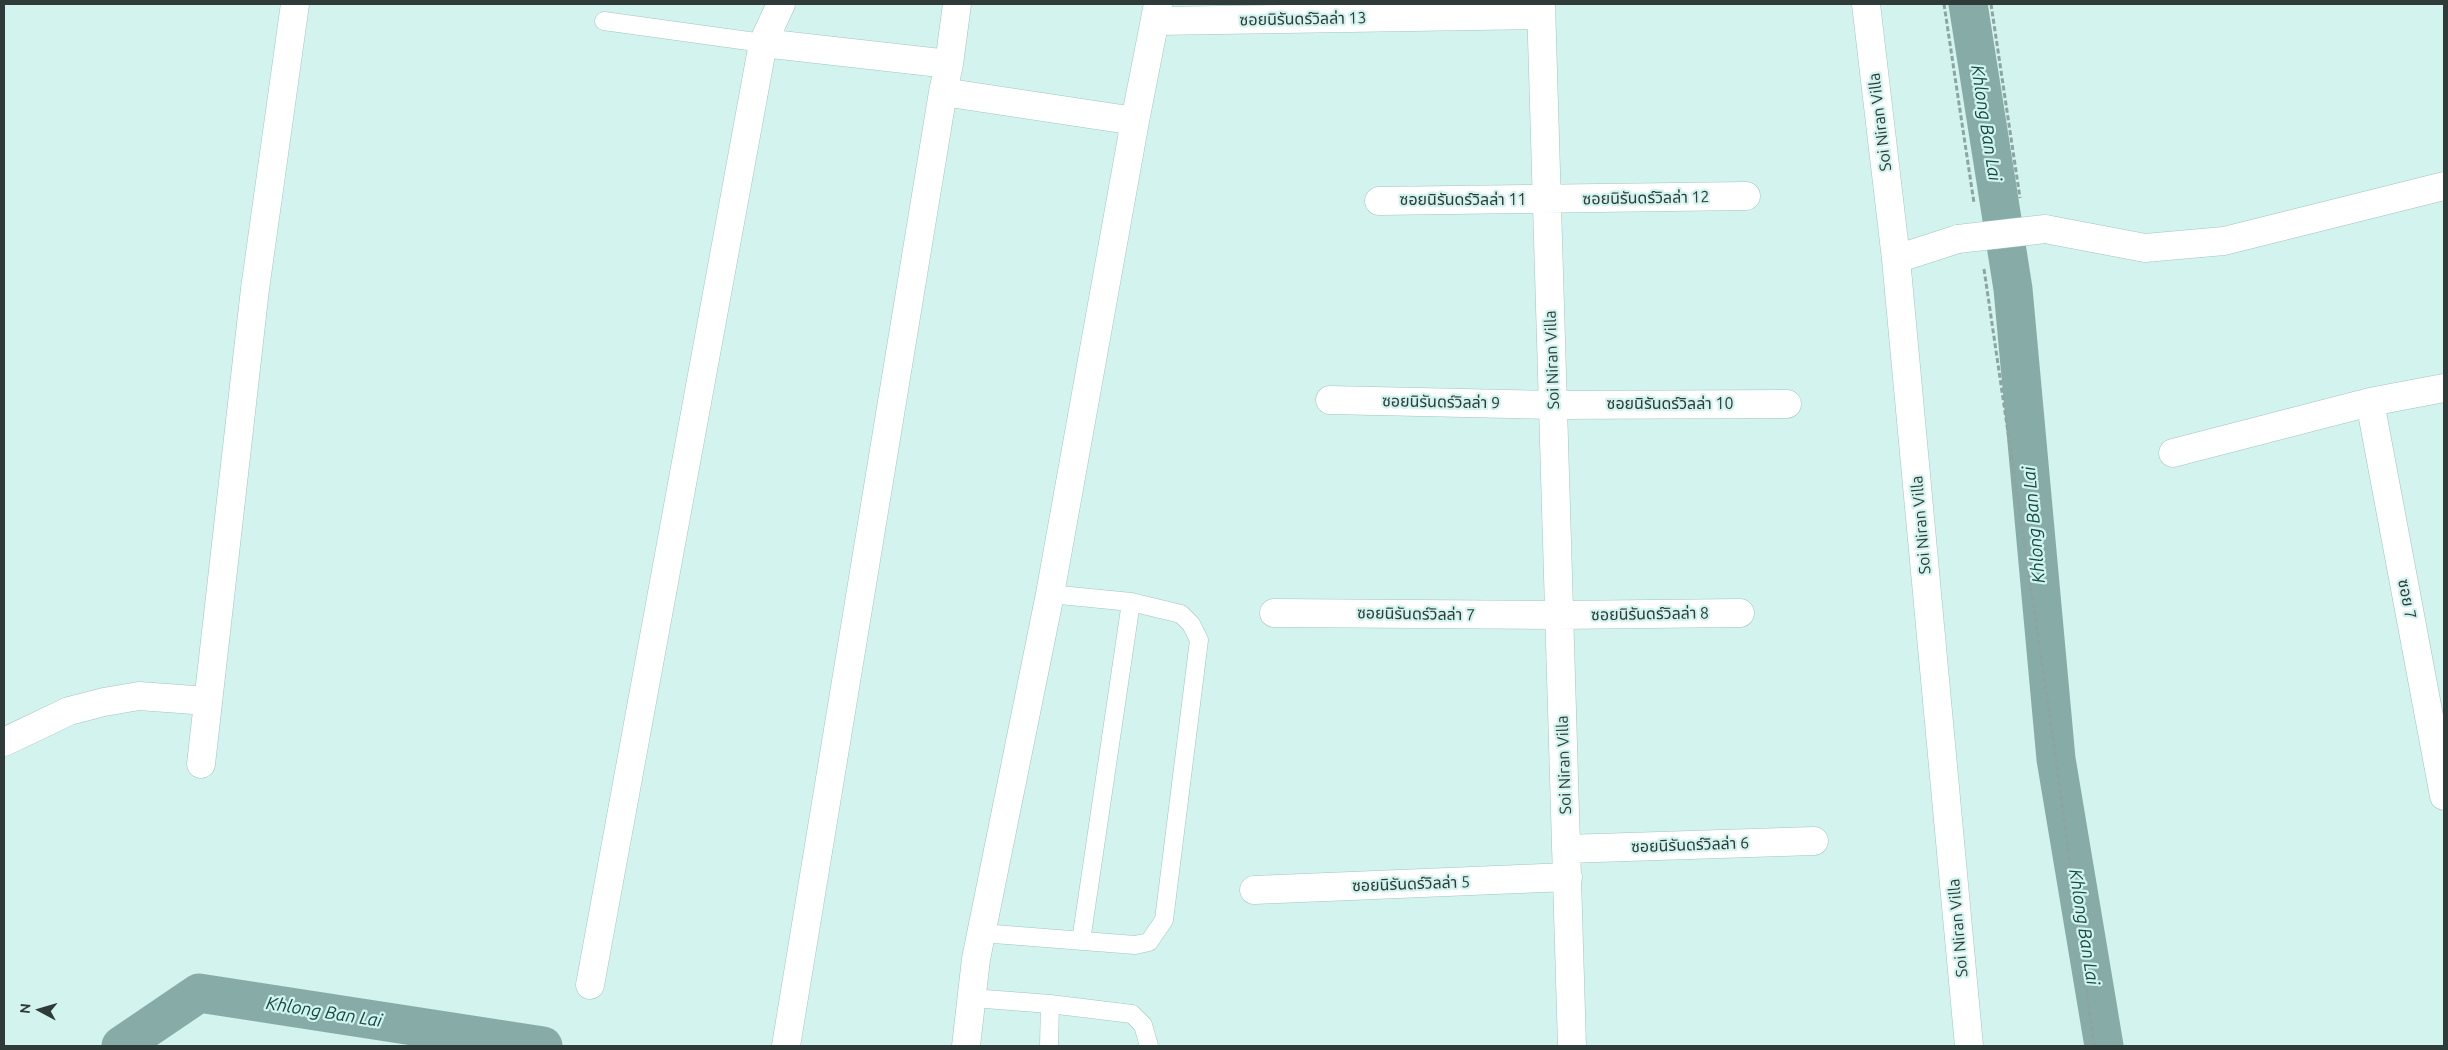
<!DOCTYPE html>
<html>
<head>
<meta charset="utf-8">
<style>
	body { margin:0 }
	#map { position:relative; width:2448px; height:1050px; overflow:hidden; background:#d2f3ee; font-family:Ubuntu,sans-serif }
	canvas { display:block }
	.frame { position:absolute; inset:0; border:5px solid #2e3b39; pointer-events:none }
	.north { position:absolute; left:15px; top:985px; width:50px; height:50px; -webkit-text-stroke:4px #d2f3ee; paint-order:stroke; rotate:276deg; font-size:14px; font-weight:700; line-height:20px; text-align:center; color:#2e3b39 }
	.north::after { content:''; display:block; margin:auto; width:18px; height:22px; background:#2e3b39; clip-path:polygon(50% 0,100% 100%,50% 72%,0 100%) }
</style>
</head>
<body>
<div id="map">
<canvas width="2448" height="1050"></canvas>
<div class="frame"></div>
<div class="north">N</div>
</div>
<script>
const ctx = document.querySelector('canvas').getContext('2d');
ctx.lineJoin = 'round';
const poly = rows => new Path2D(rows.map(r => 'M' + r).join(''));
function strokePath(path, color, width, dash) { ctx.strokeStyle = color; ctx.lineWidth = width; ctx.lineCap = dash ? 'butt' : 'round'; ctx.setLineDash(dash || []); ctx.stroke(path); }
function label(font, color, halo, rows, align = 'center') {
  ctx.font = font + ' Ubuntu,"Noto Sans Thai",sans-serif'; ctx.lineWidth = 4.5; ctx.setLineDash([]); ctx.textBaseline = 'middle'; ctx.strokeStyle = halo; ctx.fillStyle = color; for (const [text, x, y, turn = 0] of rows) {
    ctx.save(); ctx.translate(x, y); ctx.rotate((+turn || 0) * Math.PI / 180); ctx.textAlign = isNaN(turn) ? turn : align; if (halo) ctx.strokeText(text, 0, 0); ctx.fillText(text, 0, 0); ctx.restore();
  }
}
strokePath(poly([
	[1968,4,2013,289,2056,759,2104,1046],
	[121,1046,199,993,543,1046]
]), '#87aca7', 39);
const service = poly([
	[604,21,763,43],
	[981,933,1135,945,1149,942,1164,920,1199,640,1191,624,1181,614,1131,602,1050,594],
	[1081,941,1131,602],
	[972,998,1050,1004,1132,1014,1143,1025,1149,1046],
	[1049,1046,1050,1004]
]);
const minor = poly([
	[1541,4,1572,1046],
	[1866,4,1896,259,1969,1046],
	[1156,21,1541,15],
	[763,43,949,64],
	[943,92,1135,121],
	[1379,201,1746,196],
	[2045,229,2145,248,2224,241,2444,186],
	[1896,259,1958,239],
	[1330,400,1553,405,1787,404],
	[2370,402,2444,796],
	[2173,453,2370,402,2444,388],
	[1274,613,1559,615,1740,613],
	[4,742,69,711,104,702,139,696,208,701],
	[201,764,255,289,295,4],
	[1566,849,1814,841],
	[1254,890,1568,877],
	[590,985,763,43,781,4],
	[786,1046,943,92,949,64,957,4],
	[966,1046,976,959,1050,594,1135,121,1158,4]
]);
strokePath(service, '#a3c4bf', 19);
strokePath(minor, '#a3c4bf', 29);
strokePath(poly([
	[1944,4,1974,203],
	[1991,4,2020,198],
	[1984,269,2056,759,2094,1046]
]), '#8da5a2', 3, [5, 2.5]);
strokePath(service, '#fff', 18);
strokePath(minor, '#fff', 28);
const minorBridge = poly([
	[1958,239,2045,229]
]);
strokePath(minorBridge, '#a3c4bf', 29, []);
strokePath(minorBridge, '#fff', 28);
label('16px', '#2e3b39', '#d2f3ee', [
	["ซอยนิรันดร์วิลล่า 13",1303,19,-1],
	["Soi Niran Villa",1880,122,-97],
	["ซอยนิรันดร์วิลล่า 12",1646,198,-1],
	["ซอยนิรันดร์วิลล่า 11",1463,200],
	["Soi Niran Villa",1552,360,-92],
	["ซอยนิรันดร์วิลล่า 9",1441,402,1],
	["ซอยนิรันดร์วิลล่า 10",1670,404],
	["Soi Niran Villa",1921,525,-95],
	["ซอย 7",2407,599,79],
	["ซอยนิรันดร์วิลล่า 7",1416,614,1],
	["ซอยนิรันดร์วิลล่า 8",1650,614,-1],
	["Soi Niran Villa",1564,765,-92],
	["ซอยนิรันดร์วิลล่า 6",1690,845,-2],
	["ซอยนิรันดร์วิลล่า 5",1411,884,-2],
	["Soi Niran Villa",1958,928,-95]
]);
label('italic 18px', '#124944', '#d2f3ee', [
	["Khlong Ban Lai",1986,123,81],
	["Khlong Ban Lai",2034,525,-95],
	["Khlong Ban Lai",2084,927,81],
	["Khlong Ban Lai",324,1012,9]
]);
</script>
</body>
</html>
